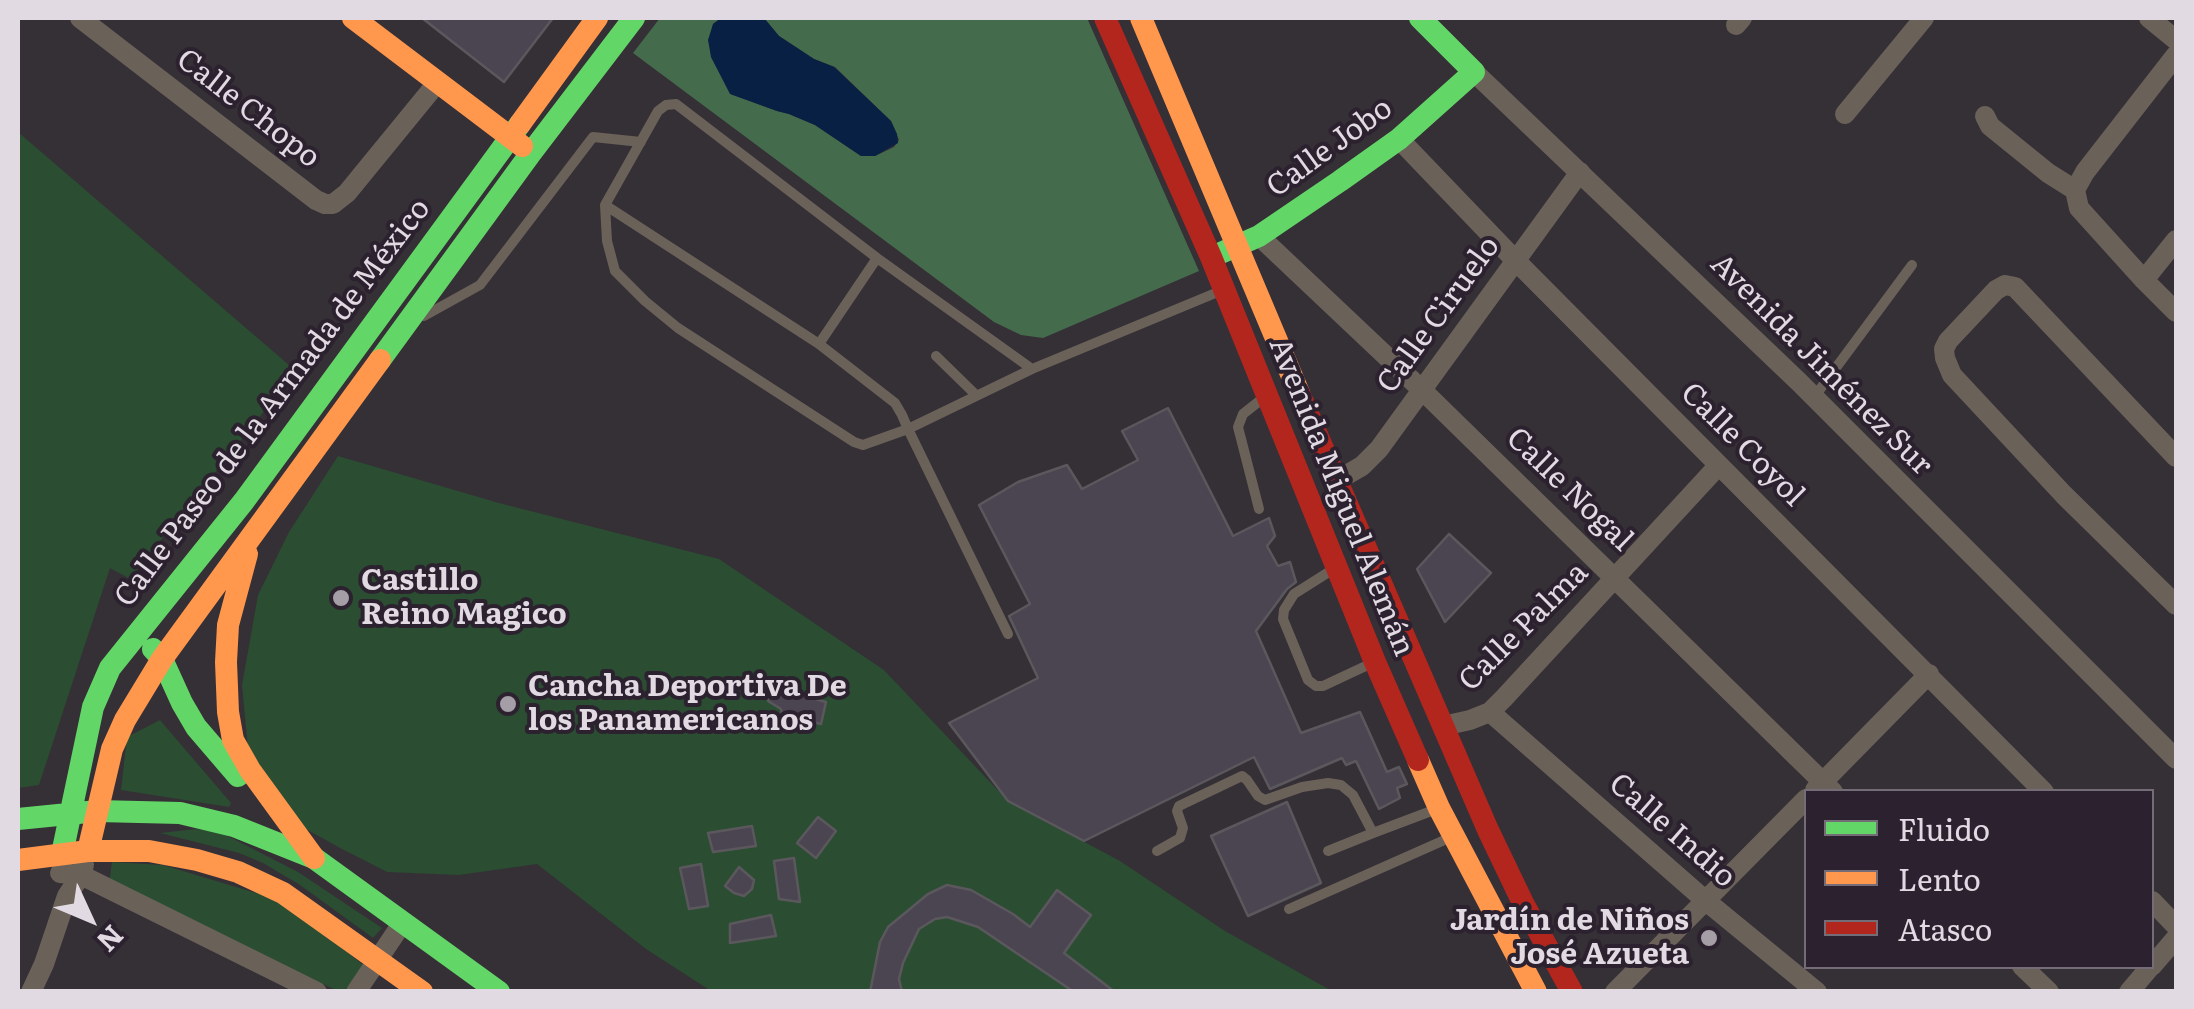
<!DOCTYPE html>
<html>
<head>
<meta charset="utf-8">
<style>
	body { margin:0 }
	#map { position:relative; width:2194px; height:1009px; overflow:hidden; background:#352f36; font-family:Literata,serif }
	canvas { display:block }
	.frame { position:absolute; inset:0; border:20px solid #e1dae3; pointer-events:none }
	.legend { position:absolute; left:1804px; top:789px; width:350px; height:180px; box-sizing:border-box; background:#2c222f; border:2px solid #746c77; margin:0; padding:12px 18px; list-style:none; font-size:30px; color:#e1dae3 }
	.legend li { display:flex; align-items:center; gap:20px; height:50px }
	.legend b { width:50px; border:2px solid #746c77 }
	.north { position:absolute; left:40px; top:869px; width:100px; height:100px; -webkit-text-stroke:8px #2c222f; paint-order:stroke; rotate:134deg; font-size:28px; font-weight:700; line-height:40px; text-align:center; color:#e1dae3 }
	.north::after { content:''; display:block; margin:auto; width:35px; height:45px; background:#e1dae3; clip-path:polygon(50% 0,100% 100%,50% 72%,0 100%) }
</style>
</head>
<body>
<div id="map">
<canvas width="2194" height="1009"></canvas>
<div class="frame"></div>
<ul class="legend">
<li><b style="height:12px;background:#63d668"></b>Fluido</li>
<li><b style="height:12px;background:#ff974d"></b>Lento</li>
<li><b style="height:12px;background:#b3261e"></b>Atasco</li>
</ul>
<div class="north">N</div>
</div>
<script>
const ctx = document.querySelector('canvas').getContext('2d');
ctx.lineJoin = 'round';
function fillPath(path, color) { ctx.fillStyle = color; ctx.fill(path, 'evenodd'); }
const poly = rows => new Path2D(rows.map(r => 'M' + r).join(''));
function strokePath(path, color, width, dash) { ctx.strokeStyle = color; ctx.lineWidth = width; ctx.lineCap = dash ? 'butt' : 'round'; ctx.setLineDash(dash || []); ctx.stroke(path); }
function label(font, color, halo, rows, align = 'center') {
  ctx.font = font + ' Literata,serif'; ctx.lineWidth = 8; ctx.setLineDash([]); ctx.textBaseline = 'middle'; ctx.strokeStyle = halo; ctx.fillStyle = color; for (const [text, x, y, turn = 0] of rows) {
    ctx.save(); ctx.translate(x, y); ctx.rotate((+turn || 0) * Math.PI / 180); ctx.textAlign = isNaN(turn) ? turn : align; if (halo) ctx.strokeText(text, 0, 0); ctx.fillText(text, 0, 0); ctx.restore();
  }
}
fillPath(poly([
	[18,132,296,371,130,579,110,568,39,785,18,788],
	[338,456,499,503,719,559,884,670,1008,801,1120,861,1225,931,1332,991,711,991,646,949,537,864,459,875,387,872,342,849,293,822,248,749,242,685,258,595,289,532],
	[160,720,231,803,229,807,121,790,127,737],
	[196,829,220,832,298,872,382,928,373,938,300,885,263,863,239,853,160,833],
	[112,862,163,865,286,902,363,965,346,991,338,991,109,884]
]), '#2b4d32');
fillPath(poly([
	[660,18,721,18,713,24,711,57,731,94,777,111,789,114,815,125,861,156,875,156,894,147,899,140,891,121,835,67,814,59,779,36,764,18,1087,18,1199,271,1043,338,1021,335,994,322,633,53]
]), '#446c4c');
fillPath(poly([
	[721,18,764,18,779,36,814,59,834,67,891,121,897,134,898,143,875,156,861,156,815,125,789,114,777,111,730,94,711,57,708,40,713,24]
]), '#092045');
const building = poly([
	[422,18,553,18,504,82,422,18],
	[1168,408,1233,536,1269,518,1275,536,1267,546,1278,566,1290,562,1296,582,1287,589,1256,631,1301,733,1360,712,1387,772,1399,767,1407,784,1397,788,1400,798,1379,809,1356,761,1346,765,1342,758,1270,789,1254,757,1084,841,1008,801,949,723,1038,678,1009,616,1030,604,979,505,1018,482,1067,465,1082,489,1138,460,1122,431,1168,408],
	[1449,534,1491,573,1445,622,1417,569,1449,534],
	[778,678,793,683,791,692,826,702,821,724,782,716,781,709,768,701,778,678],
	[1287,802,1321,883,1248,916,1211,836,1287,802],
	[818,817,836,831,816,858,797,843,818,817],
	[752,826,756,846,713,852,708,833,752,826],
	[794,858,800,902,779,899,774,861,794,858],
	[701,864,708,906,689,909,680,868,701,864],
	[739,867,754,880,752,889,744,896,734,893,725,886,739,867],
	[947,885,971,890,1013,914,1030,927,1057,890,1091,915,1064,953,1115,992,1074,992,978,927,947,917,935,919,919,929,903,963,899,979,902,992,870,992,880,942,888,927,928,894,947,885],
	[771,915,776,936,730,943,730,924,771,915]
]);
fillPath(building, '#4b4551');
strokePath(building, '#5b585d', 2.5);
strokePath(poly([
	[605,205,658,111,666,105,676,104,877,258,1032,369,1218,292],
	[424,316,480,285,593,137,641,142],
	[819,344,877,258],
	[936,356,976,395],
	[1815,396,1912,265],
	[1259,509,1238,427,1243,414,1262,399],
	[1332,570,1294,594,1284,610,1283,619,1308,680,1316,686,1323,686,1370,664],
	[1008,634,908,429,902,415,895,403,819,344,605,205,607,241,615,271,645,301,678,328,854,442,863,445,908,429,1032,369],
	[1157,851,1180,838,1183,828,1177,811,1179,806,1242,776,1247,780,1258,796,1265,800,1302,787,1328,783,1341,785,1353,795,1373,833,1434,810],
	[1328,851,1373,833],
	[1289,909,1449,838]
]), '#6a6159', 10);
strokePath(poly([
	[80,18,316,200,325,204,333,204,347,193,437,83],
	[2149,18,2176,40],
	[1736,25,1742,18],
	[1474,72,1799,382,2176,759],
	[1845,114,1924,18],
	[1985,116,1990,126,2048,173,2075,190],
	[1399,139,1516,261,2044,792],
	[2075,190,2085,172,2176,55],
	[2075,190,2079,208,2144,280,2176,312],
	[1259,236,1421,389,1833,792],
	[2144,280,2176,240],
	[2176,457,2015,287,2005,285,1996,290,1948,341,1944,349,1945,358,1952,375,2064,495,2176,605],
	[1336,481,1362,466,1379,449,1580,172],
	[1490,712,1706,901,1817,992],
	[1443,726,1470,720,1490,712,1504,698,1719,465],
	[1815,790,1929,674],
	[60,873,81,875,317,992],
	[2152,901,2176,926],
	[2022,966,2049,992],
	[2152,966,2176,938],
	[31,992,44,964,67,896,81,875,84,865],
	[356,992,403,922],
	[1615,992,1806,799],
	[2129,992,2151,966]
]), '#6a6159', 20);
strokePath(poly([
	[1214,256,1259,236,1340,181,1399,139,1474,72,1420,18],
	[380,360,531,153,634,18],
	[153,649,162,659,182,703,196,727,238,776],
	[18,819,98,811,180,813,234,826,314,858,499,992],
	[62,854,93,707,110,668,244,501,520,124]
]), '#63d668', 22);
strokePath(poly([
	[353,18,522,146],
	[1141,18,1299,393],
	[520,124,597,18],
	[247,554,228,625,226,662,228,712,233,740,250,770,314,858],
	[1418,760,1439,808,1536,992],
	[88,851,112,749,125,720,162,659,380,360],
	[18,860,88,851,149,851,197,860,238,872,283,893,422,992]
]), '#ff974d', 22);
strokePath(poly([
	[1105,18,1211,257,1375,662,1418,760],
	[1299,393,1488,830,1523,903,1572,992]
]), '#b3261e', 22);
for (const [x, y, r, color] of [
	[341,598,10,"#a59ea6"],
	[508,704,10,"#a59ea6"],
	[1709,938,10,"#a59ea6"]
]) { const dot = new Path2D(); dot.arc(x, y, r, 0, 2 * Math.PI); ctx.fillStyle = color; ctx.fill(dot); strokePath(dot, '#2c222f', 4); }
label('30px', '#e1dae3', '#2c222f', [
	["Calle Chopo",248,109,38],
	["Calle Jobo",1330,148,-36],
	["Calle Ciruelo",1439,315,-54],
	["Avenida Jiménez Sur",1821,365,45],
	["Calle Paseo de la Armada de México",273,403,-53],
	["Calle Coyol",1742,445,45],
	["Calle Nogal",1569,490,44],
	["Avenida Miguel Alemán",1341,497,68],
	["Calle Palma",1524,627,-45],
	["Calle Indio",1672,831,41]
]);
label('bold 30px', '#e1dae3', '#2c222f', [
	["Castillo",361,581],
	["Reino Magico",361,615],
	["Cancha Deportiva De",528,687],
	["los Panamericanos",528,721],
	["Jardín de Niños",1689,921,"right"],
	["José Azueta",1689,955,"right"]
], 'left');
</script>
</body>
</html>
